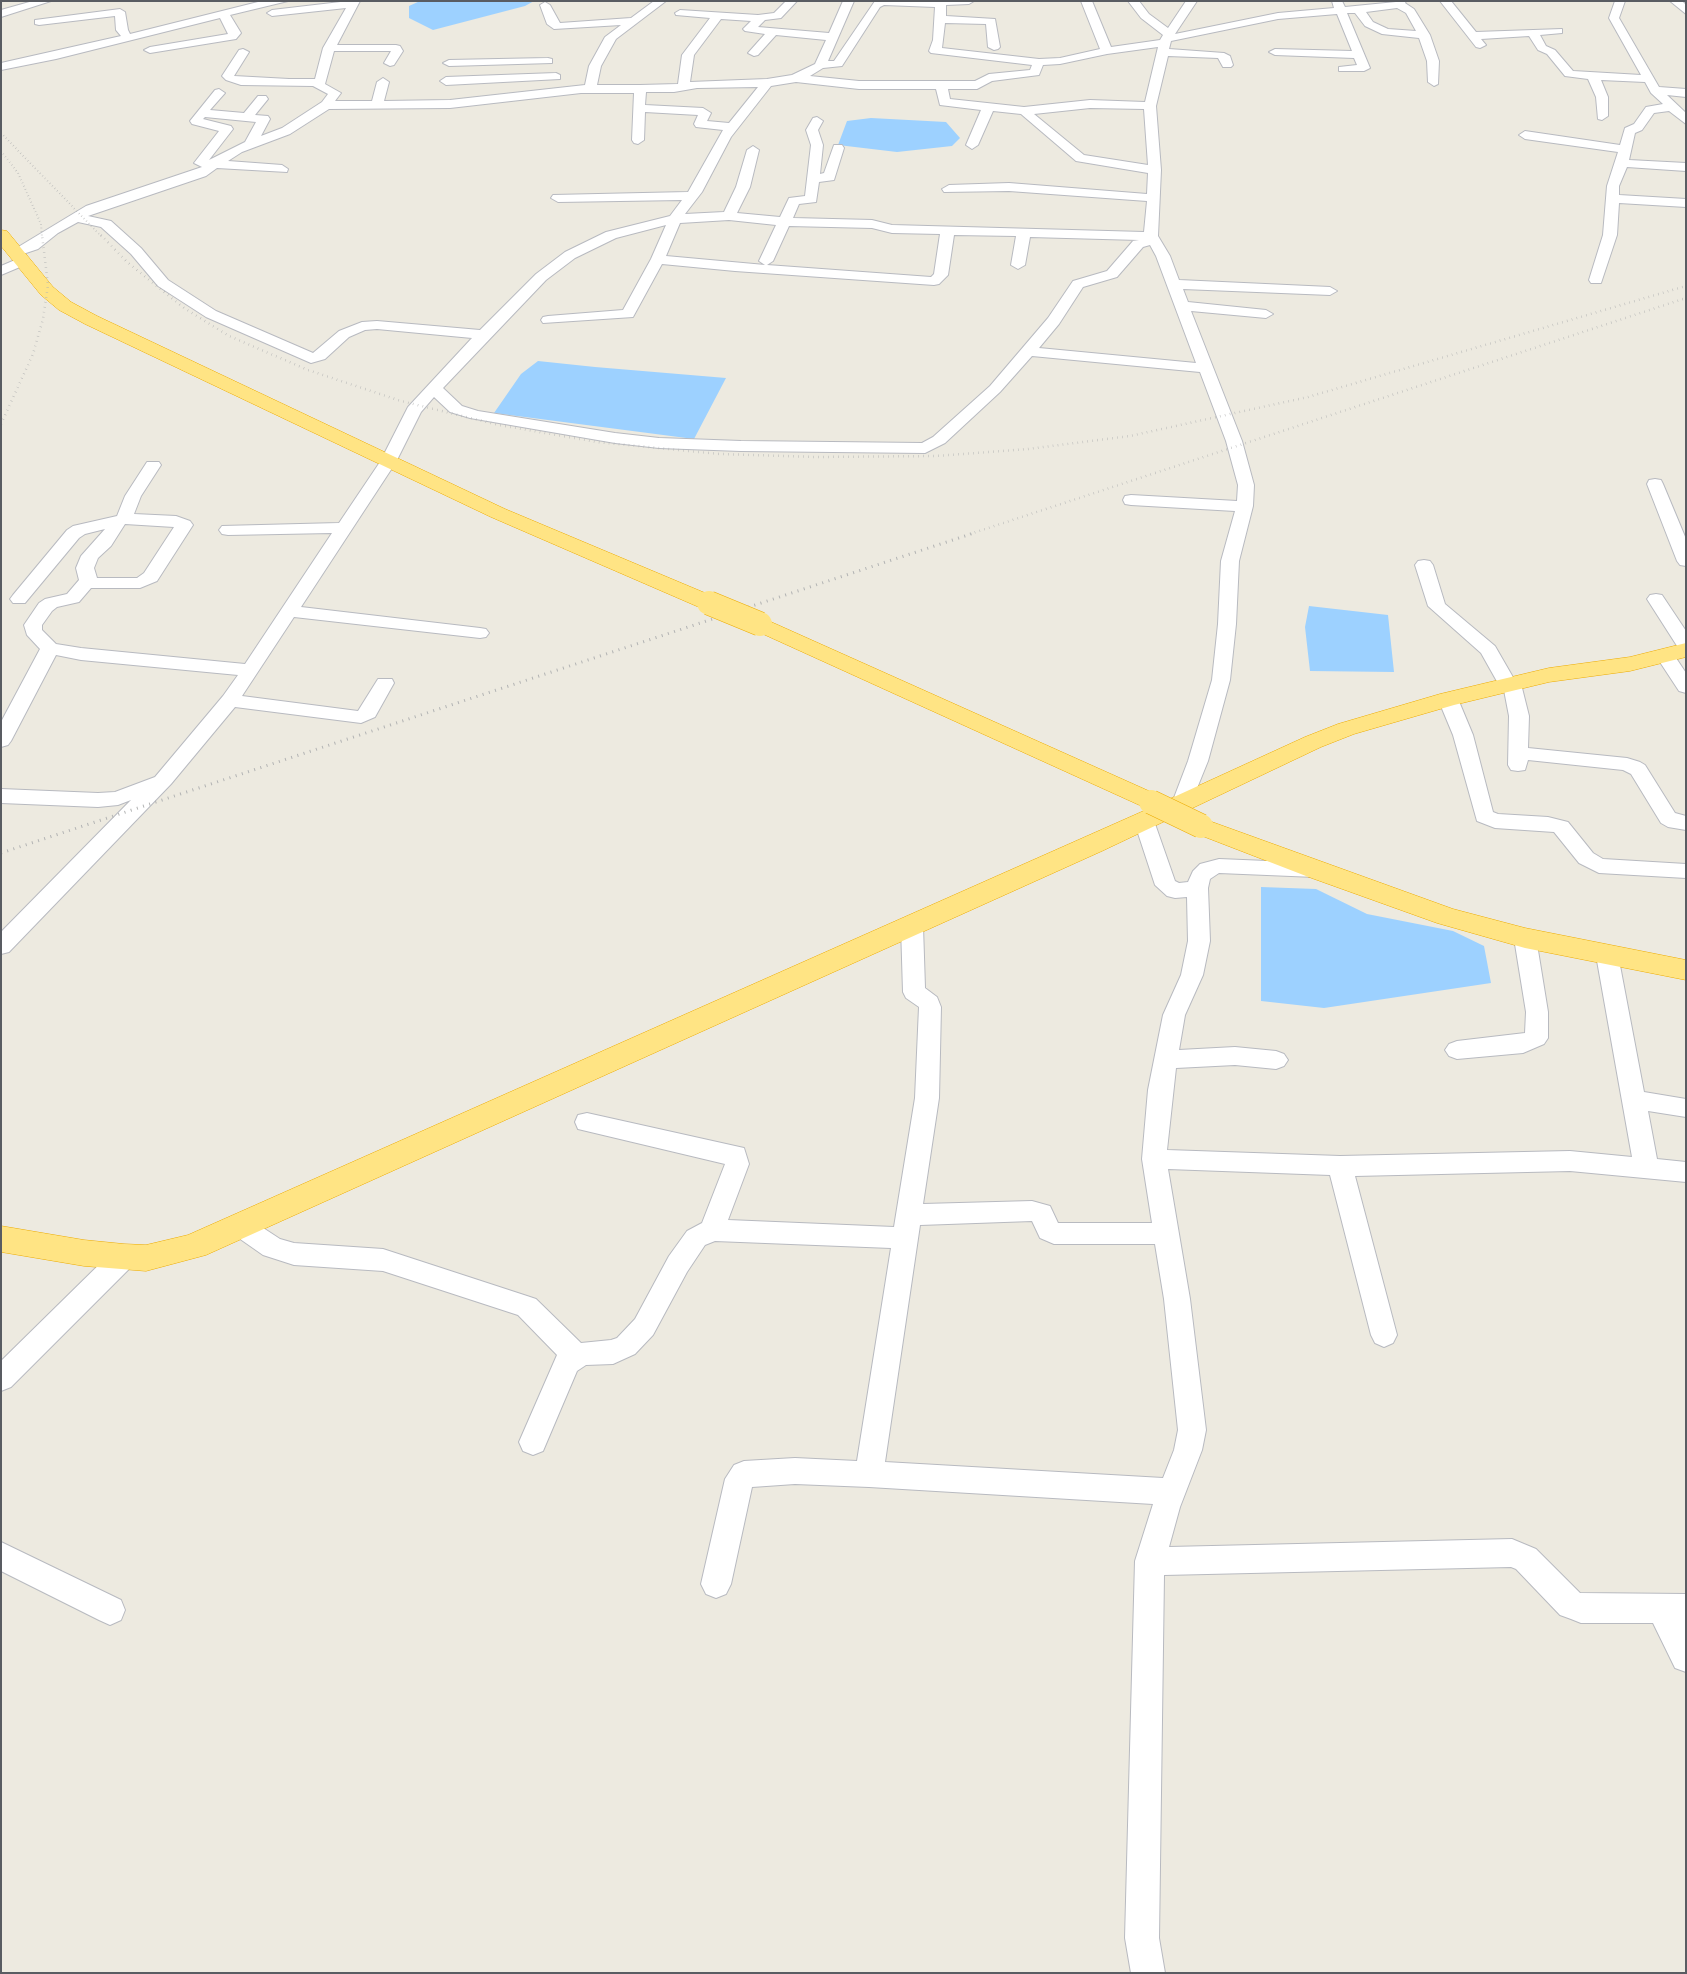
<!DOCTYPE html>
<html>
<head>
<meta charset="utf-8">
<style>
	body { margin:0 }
	#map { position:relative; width:1687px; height:1974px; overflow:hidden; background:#edeae0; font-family:Helvetica,sans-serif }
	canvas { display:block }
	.frame { position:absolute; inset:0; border:2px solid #595c62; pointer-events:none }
</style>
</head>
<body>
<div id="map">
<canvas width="1687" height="1974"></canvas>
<div class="frame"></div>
</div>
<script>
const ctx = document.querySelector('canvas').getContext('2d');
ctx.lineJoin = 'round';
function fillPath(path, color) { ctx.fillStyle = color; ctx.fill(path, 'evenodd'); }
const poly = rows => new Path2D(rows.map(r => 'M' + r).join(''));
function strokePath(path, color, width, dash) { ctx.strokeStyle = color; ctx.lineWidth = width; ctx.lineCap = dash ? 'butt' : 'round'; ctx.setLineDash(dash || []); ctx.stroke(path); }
fillPath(poly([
	[420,1,534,1,525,6,433,30,409,18,409,6],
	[871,118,946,122,960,138,952,146,897,152,838,145,847,121],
	[538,361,595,367,726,378,694,439,494,413,521,374],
	[1309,606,1388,615,1394,672,1310,671,1305,627],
	[1261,887,1316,889,1367,914,1453,931,1484,946,1491,983,1324,1008,1261,1001]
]), '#9dd1ff');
const minor = poly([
	[33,1,51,1,1,17,1,10,33,1],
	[262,1,288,1,230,15,241,33,236,39,150,53,144,50,150,47,228,34,220,18,56,59,1,70,1,63,121,36,116,30,115,16,39,25,35,24,35,20,120,9,125,12,128,30,130,34,262,1],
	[349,1,360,1,337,45,396,45,400,46,403,51,394,65,390,66,384,63,391,51,334,51,325,84,341,93,335,101,372,101,377,82,383,78,389,82,384,101,450,100,585,85,589,66,605,37,621,25,554,29,547,24,540,5,545,2,550,5,560,23,631,18,654,1,666,1,616,39,601,66,597,85,640,85,678,84,682,55,710,18,676,15,675,13,680,10,758,15,774,13,786,1,797,1,781,18,765,20,758,27,829,33,843,1,854,1,828,61,834,61,875,1,974,1,969,4,946,5,946,16,995,19,1000,47,998,49,994,50,988,47,986,24,945,23,942,48,1039,59,1060,58,1100,49,1081,1,1092,1,1111,47,1160,40,1163,35,1141,18,1128,1,1139,1,1149,14,1168,28,1186,1,1197,1,1175,34,1278,13,1334,8,1332,1,1342,1,1345,7,1406,1,1405,3,1414,9,1430,35,1439,61,1438,84,1434,86,1428,82,1427,61,1419,38,1382,34,1365,26,1355,13,1347,13,1370,68,1364,71,1339,71,1339,67,1357,65,1354,58,1275,55,1269,52,1275,49,1352,51,1337,14,1278,19,1171,41,1169,49,1224,53,1230,56,1233,65,1231,67,1223,67,1218,58,1168,56,1156,106,1161,170,1158,236,1170,256,1179,280,1330,287,1337,291,1330,295,1183,289,1188,302,1266,310,1273,314,1266,318,1191,311,1242,441,1254,485,1253,506,1239,561,1236,624,1230,680,1208,761,1189,808,1182,810,1175,808,1172,803,1188,761,1212,680,1218,624,1221,561,1235,511,1131,505,1125,504,1123,500,1125,496,1131,495,1237,501,1238,485,1226,441,1200,372,1032,356,1000,392,945,443,925,453,741,451,659,448,615,443,470,418,450,412,434,397,421,412,396,462,301,607,480,628,486,629,489,633,486,637,480,638,294,617,242,696,358,711,378,679,392,679,394,683,375,717,361,723,235,707,171,784,9,952,1,954,1,932,131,800,118,805,98,807,1,803,1,789,98,793,115,792,155,777,223,696,238,675,81,660,56,655,11,741,8,745,1,747,1,722,40,649,27,635,24,625,39,603,45,599,67,594,79,580,76,568,81,556,105,529,85,534,79,538,25,603,13,603,10,599,13,595,67,530,73,526,117,516,125,496,147,462,159,462,161,465,141,496,134,514,176,516,190,521,193,525,157,581,140,588,91,588,79,602,57,607,52,611,42,625,42,630,56,644,81,648,245,664,332,533,228,535,222,534,219,530,222,526,339,523,380,462,408,407,472,338,377,329,365,330,349,337,325,359,311,363,206,317,158,286,131,254,101,227,78,222,58,233,38,249,17,256,10,252,86,206,202,167,194,163,219,131,192,124,190,121,215,90,219,89,225,93,210,110,244,113,258,96,266,96,268,99,255,115,268,116,270,119,261,136,282,128,322,102,328,94,313,86,241,85,226,80,222,76,239,50,243,49,249,52,234,76,289,79,315,79,323,48,346,8,272,16,267,13,272,10,349,1],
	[884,5,935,7,933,40,929,51,931,53,1032,65,1030,70,989,74,975,81,859,81,810,76,823,68,842,66,880,7,884,5],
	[1397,8,1406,13,1416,31,1388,29,1373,22,1366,12,1397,8],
	[721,19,751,21,743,29,745,31,765,34,748,53,754,56,758,55,776,35,826,40,815,64,792,75,767,79,690,82,694,55,721,19],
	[1158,47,1145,102,1090,100,1024,107,950,99,948,89,977,89,992,81,1039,75,1043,65,1060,64,1107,54,1158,47],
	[796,82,859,89,936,89,940,105,981,110,966,145,972,149,978,145,993,111,1021,114,1076,161,1148,173,1147,194,1009,183,949,185,942,189,944,192,1009,191,1147,201,1144,232,892,225,872,220,793,218,799,204,816,202,819,182,834,180,844,148,842,145,834,145,824,173,820,174,823,145,818,130,823,121,817,117,813,118,806,130,811,145,805,196,789,198,780,217,737,213,750,187,759,150,753,146,747,150,736,187,724,212,685,214,702,192,731,137,771,86,796,82],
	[758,87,729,123,707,121,711,113,703,108,645,105,646,92,674,92,697,88,758,87],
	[581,93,634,93,632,140,634,143,638,144,644,140,645,112,698,115,694,124,696,127,723,130,688,192,553,195,551,198,558,202,682,200,670,216,606,232,565,252,536,274,480,330,377,321,362,322,339,331,313,353,216,311,168,280,141,248,111,221,88,216,206,176,217,168,287,172,288,169,282,165,228,161,242,152,290,134,329,109,450,108,581,93],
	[1090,108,1144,109,1148,165,1084,155,1034,114,1090,108],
	[205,117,256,122,245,142,209,160,233,129,231,126,203,119,205,117],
	[729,220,776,225,759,261,765,265,666,256,680,223,729,220],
	[666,225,651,259,623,310,548,316,543,317,541,320,543,323,633,317,662,264,735,271,934,285,939,284,948,275,954,235,1016,236,1011,265,1018,269,1025,265,1030,237,1139,240,1133,241,1107,271,1073,281,1048,318,990,386,933,437,922,443,741,441,659,438,615,433,478,411,462,406,443,388,546,280,575,258,616,238,666,225],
	[789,226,872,228,892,233,940,234,934,274,931,277,767,265,773,261,789,226],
	[1150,245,1156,256,1196,363,1039,348,1059,324,1083,287,1117,277,1143,247,1150,245],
	[125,524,174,527,144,573,137,578,97,578,94,568,98,558,111,546,125,524],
	[1440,1,1451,1,1476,32,1562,29,1562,33,1540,35,1546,46,1555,50,1573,71,1641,75,1609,18,1615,1,1625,1,1619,18,1659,87,1686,89,1686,97,1667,95,1686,113,1686,124,1669,111,1654,113,1642,130,1635,133,1629,160,1686,163,1686,171,1627,167,1619,186,1619,195,1686,199,1686,207,1619,203,1617,235,1601,283,1591,283,1589,280,1603,235,1607,186,1618,152,1525,139,1519,135,1525,131,1620,145,1625,128,1634,124,1646,107,1663,104,1651,93,1645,82,1601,80,1608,97,1608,116,1602,120,1598,119,1596,97,1588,79,1565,76,1547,54,1538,50,1529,36,1481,39,1486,45,1480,48,1476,47,1440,1],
	[1670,1,1682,1,1686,5,1686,14,1670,1],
	[548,58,552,59,552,63,449,66,443,63,449,60,548,58],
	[556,73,560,75,560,79,446,85,440,81,446,77,556,73],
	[22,257,27,258,29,261,27,264,1,275,1,266,22,257],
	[1655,479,1661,480,1663,484,1686,539,1686,566,1680,565,1677,561,1647,484,1649,480,1655,479],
	[1424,560,1430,561,1433,565,1445,604,1495,646,1514,679,1519,680,1521,684,1529,716,1528,748,1627,758,1640,762,1645,765,1675,813,1686,816,1686,830,1668,827,1661,823,1631,774,1623,770,1528,760,1525,770,1518,771,1511,770,1508,765,1509,716,1504,690,1499,685,1481,653,1428,606,1415,565,1418,561,1424,560],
	[1656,594,1662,595,1686,631,1686,650,1679,649,1647,599,1650,595,1656,594],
	[1665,650,1672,652,1686,673,1686,693,1679,691,1656,656,1658,652,1665,650],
	[1448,693,1455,695,1458,699,1473,735,1493,812,1498,814,1548,817,1568,822,1593,853,1603,859,1686,864,1686,878,1599,873,1579,863,1554,832,1495,828,1477,821,1453,735,1438,699,1441,695,1448,693],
	[1144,814,1151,816,1154,821,1175,881,1179,883,1188,882,1193,871,1200,864,1219,859,1315,863,1322,865,1326,870,1322,875,1315,877,1219,873,1210,879,1208,888,1210,941,1203,975,1185,1015,1179,1050,1235,1047,1276,1051,1284,1054,1288,1060,1284,1066,1276,1069,1235,1065,1176,1068,1167,1150,1340,1156,1570,1151,1632,1157,1596,955,1599,949,1607,947,1615,949,1618,955,1644,1092,1686,1099,1686,1117,1648,1111,1657,1159,1686,1162,1686,1182,1570,1171,1355,1176,1397,1335,1393,1343,1384,1347,1375,1343,1371,1335,1330,1175,1168,1169,1190,1299,1206,1430,1202,1450,1180,1507,1169,1547,1512,1539,1536,1549,1580,1593,1686,1594,1686,1672,1675,1668,1653,1623,1581,1623,1571,1619,1560,1615,1516,1569,1511,1567,1164,1575,1159,1938,1165,1973,1131,1973,1125,1938,1135,1561,1153,1504,869,1487,795,1484,752,1487,731,1584,726,1594,716,1598,706,1594,701,1584,725,1479,734,1465,744,1461,795,1458,857,1461,891,1248,715,1241,705,1245,687,1272,653,1335,635,1354,613,1364,586,1365,577,1371,543,1451,533,1455,523,1451,519,1442,557,1355,518,1315,383,1271,294,1265,263,1255,233,1234,229,1227,233,1220,242,1217,251,1220,280,1239,294,1243,383,1249,527,1296,536,1299,581,1343,611,1340,617,1338,635,1319,669,1256,687,1231,702,1223,725,1164,578,1129,575,1122,578,1115,587,1113,744,1148,749,1164,728,1220,894,1227,915,1098,919,1007,906,998,903,992,901,926,904,921,912,918,920,921,923,926,925,988,937,997,941,1007,939,1098,923,1204,1032,1201,1050,1206,1058,1223,1152,1223,1142,1159,1148,1090,1163,1015,1181,975,1188,941,1187,897,1175,898,1167,896,1155,885,1134,821,1137,816,1144,814],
	[1032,1221,1040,1238,1054,1244,1155,1244,1164,1299,1178,1430,1174,1450,1163,1478,885,1462,920,1225,1032,1221],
	[1525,930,1533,932,1536,938,1548,1012,1548,1038,1544,1044,1523,1053,1457,1059,1449,1056,1445,1050,1449,1044,1457,1041,1525,1033,1526,1012,1514,938,1517,932,1525,930],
	[124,1246,133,1249,137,1257,133,1265,11,1387,1,1391,1,1361,115,1249,124,1246],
	[1,1542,121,1600,125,1610,121,1620,110,1625,99,1620,1,1571,1,1542]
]);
const highway = poly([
	[1,230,7,231,53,287,71,302,97,316,505,509,717,598,720,603,717,608,709,610,701,608,491,517,85,324,59,310,41,295,1,246,1,230],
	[760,617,1160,796,1163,802,1305,737,1338,724,1440,694,1549,668,1630,657,1686,643,1686,657,1630,671,1549,682,1454,705,1354,734,1321,747,1102,851,206,1255,146,1271,84,1266,1,1252,1,1226,84,1240,124,1244,146,1245,188,1235,1148,809,752,629,749,624,752,619,760,617],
	[1201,818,1453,909,1525,928,1686,960,1686,980,1525,948,1437,923,1306,876,1192,832,1188,826,1192,820,1201,818]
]);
strokePath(minor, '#b8bac0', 2);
strokePath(highway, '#ecab00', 1);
fillPath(minor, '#fff');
fillPath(highway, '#ffe484');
strokePath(poly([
	[1,133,102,237],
	[1,151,18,173,41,224,42,237]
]), '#b2b3b3', 2, [0.5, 3]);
strokePath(poly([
	[101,235,127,262,184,308,229,336,308,370,401,401,499,425,597,442,720,454,817,457,936,456,1028,449,1130,436,1308,397,1686,286],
	[1,424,33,354,43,319,48,285,42,235],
	[970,534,1686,298]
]), '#b2b3b3', 2.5, [0.5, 4.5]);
strokePath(poly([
	[1,853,974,533]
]), '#b2b3b3', 3, [1, 5.5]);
const highwayBridge = poly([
	[709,603,760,624],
	[1151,802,1201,826]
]);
strokePath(highwayBridge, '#ecab00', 25, []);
strokePath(highwayBridge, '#ffe484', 24);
</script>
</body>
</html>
